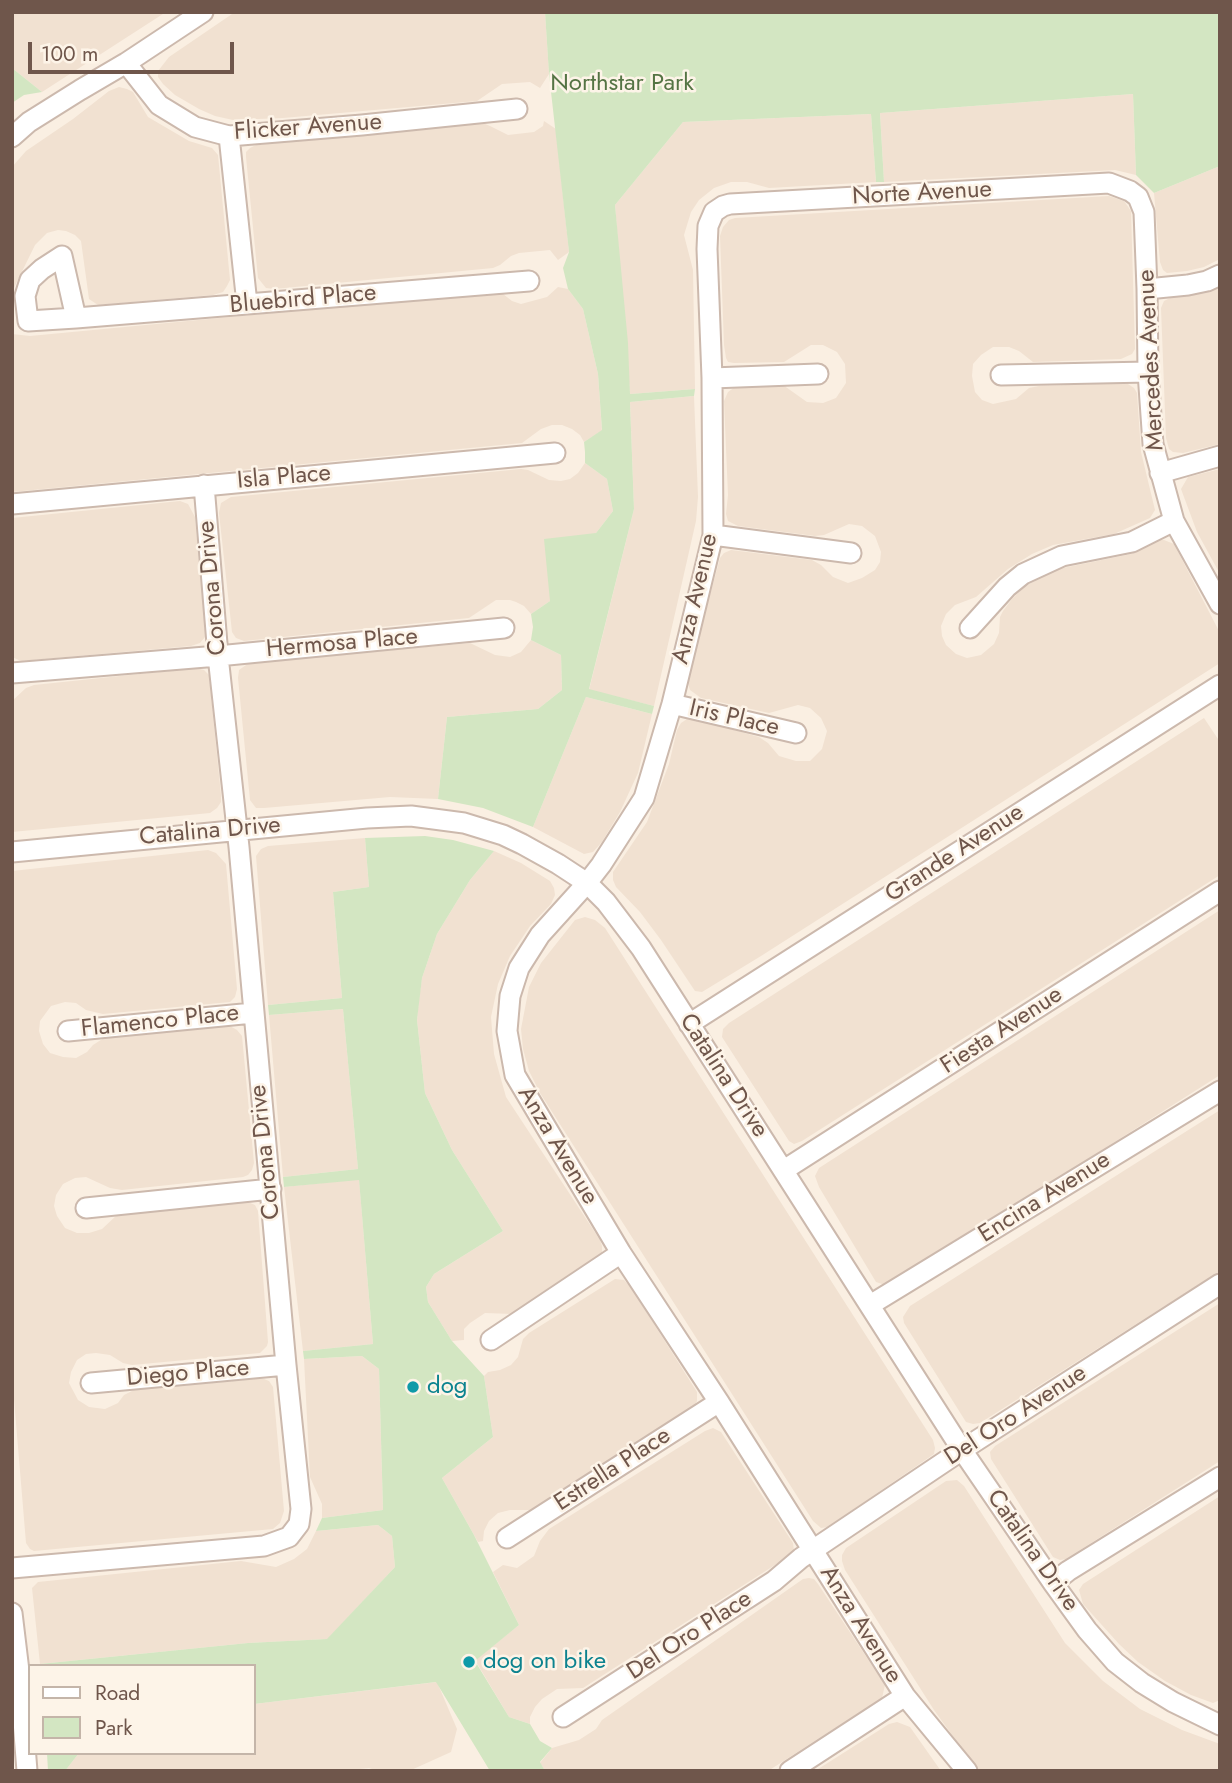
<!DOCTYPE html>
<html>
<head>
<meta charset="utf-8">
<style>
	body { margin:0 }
	#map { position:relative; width:1232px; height:1783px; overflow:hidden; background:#faefe2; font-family:Jost,sans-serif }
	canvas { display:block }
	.frame { position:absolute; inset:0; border:14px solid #6f564b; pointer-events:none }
	.legend { position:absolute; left:28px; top:1664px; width:228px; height:91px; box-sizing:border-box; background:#fdf4e8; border:2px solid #c4b5a9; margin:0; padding:9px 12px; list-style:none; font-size:21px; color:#6f564b }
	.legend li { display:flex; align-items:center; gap:14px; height:35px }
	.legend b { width:35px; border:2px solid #c4b5a9 }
	.scale { position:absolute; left:28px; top:42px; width:206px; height:32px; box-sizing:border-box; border:4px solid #6f564b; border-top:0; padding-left:9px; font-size:21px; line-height:24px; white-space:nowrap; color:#6f564b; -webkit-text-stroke:5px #fdf4e8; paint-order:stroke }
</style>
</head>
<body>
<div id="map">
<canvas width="1232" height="1783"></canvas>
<div class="frame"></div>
<ul class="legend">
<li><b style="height:9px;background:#fff"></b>Road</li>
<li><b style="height:19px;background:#d3e6c2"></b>Park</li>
</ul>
<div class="scale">100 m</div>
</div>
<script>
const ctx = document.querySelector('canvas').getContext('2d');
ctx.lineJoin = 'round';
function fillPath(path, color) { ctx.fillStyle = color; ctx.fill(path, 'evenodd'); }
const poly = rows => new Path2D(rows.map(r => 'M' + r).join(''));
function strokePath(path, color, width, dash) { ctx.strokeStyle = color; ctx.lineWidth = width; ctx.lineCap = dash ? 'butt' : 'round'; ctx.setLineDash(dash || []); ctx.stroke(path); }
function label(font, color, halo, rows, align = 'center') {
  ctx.font = font + ' Jost,sans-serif'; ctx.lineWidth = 5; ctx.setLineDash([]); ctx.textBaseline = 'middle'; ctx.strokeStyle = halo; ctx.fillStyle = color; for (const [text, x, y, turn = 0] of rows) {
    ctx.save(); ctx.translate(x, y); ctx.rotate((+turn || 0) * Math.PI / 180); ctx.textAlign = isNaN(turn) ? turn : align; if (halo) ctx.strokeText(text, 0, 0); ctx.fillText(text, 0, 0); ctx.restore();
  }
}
fillPath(poly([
	[12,12,166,12,42,92,12,68],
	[235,12,545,12,549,74,540,88,530,82,502,84,477,101,283,118,233,120,215,116,199,109,175,95,163,84,158,77,158,71,169,57],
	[119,87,127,89,133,92,148,117,189,141,212,148,218,155,230,280,227,286,223,292,213,295,98,305,89,299,81,241,75,235,66,231,58,230,47,233,35,245,12,292,12,167,26,151,73,119,109,91],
	[1133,94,1136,175,1115,170,884,182,880,113],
	[871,114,876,182,769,188,747,182,731,182,714,188,699,200,691,212,684,235,693,270,695,389,630,394,615,205,683,122],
	[544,121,556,129,569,252,558,260,550,250,519,253,511,256,500,265,493,268,274,289,266,288,258,278,246,157,246,152,250,148,256,145,473,124,483,123,490,126,508,135,534,132,543,126],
	[1220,166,1220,259,1204,267,1187,271,1167,273,1163,270,1160,262,1154,193],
	[1109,196,1124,201,1131,211,1135,349,1132,354,1121,359,1033,362,1019,351,1009,347,993,347,981,355,973,364,972,376,975,392,982,400,993,404,1016,399,1029,388,1039,386,1122,383,1128,384,1134,388,1137,393,1141,452,1155,510,1150,518,1114,534,1053,545,1032,554,1008,569,976,597,955,605,946,614,941,626,942,636,946,645,956,654,967,658,981,655,994,644,999,633,1000,617,1003,611,1012,599,1024,587,1035,581,1058,569,1131,554,1160,540,1164,540,1174,544,1220,633,1220,663,761,956,702,992,695,991,661,940,640,912,616,887,613,880,613,872,647,822,669,764,677,730,681,723,687,719,695,719,759,737,768,743,779,756,796,761,810,761,822,749,827,731,821,718,810,708,798,705,769,713,701,698,690,690,687,680,720,558,724,553,731,550,812,560,821,565,833,577,848,583,862,578,875,570,880,562,881,552,875,536,862,526,849,524,824,535,815,536,738,526,728,521,726,514,728,495,724,401,728,392,735,387,783,385,807,402,823,403,836,398,846,383,845,364,837,352,823,345,811,345,784,362,734,363,728,362,726,358,724,345,720,236,723,227,729,220,735,218],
	[558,287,568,289,583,309,598,374,602,431,584,442,580,435,572,429,562,425,552,425,541,429,522,443,12,492,12,334,30,336,493,292,503,294,512,301,521,304,547,297],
	[1220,287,1220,444,1183,453,1173,452,1169,449,1166,438,1161,308,1164,301,1172,297,1195,294],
	[694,396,698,497,696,521,654,706,589,690,634,509,630,402],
	[585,463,607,479,613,511,596,533,550,601,531,614,524,606,516,602,510,600,496,600,469,618,244,641,236,638,232,632,219,513,221,503,231,497,521,469,528,470,549,480,561,481,570,479,578,473],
	[1220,469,1220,574,1197,532,1181,489,1188,477],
	[180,501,188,504,195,517,205,630,205,637,200,643,191,646,21,661,12,657,12,518],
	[531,640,561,655,562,690,538,709,447,717,438,799,390,797,264,808,256,808,250,800,238,678,239,670,249,663,470,643,495,655,510,657,521,652],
	[197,668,204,670,209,675,221,795,221,802,217,808,210,813,12,832,12,701,26,688,34,685],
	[586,697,652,714,638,773,620,812,602,842,593,852,584,854,533,827],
	[1204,718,1220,742,1220,875,802,1141,794,1144,789,1141,722,1037,723,1029,729,1023],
	[365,838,369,887,333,892,342,998,268,1005,256,856,261,849,268,846],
	[208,850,216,853,226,864,237,989,235,997,230,1002,103,1014,86,1010,76,1003,65,1002,51,1006,40,1021,39,1031,43,1044,50,1053,63,1057,76,1058,87,1052,93,1045,104,1038,230,1026,237,1030,242,1036,254,1163,252,1170,248,1175,243,1177,122,1190,110,1188,86,1177,75,1178,63,1184,56,1195,54,1206,57,1216,65,1228,77,1233,89,1233,102,1229,117,1215,248,1202,255,1205,258,1211,268,1342,267,1346,260,1353,132,1365,123,1363,110,1355,96,1353,86,1354,77,1360,71,1372,69,1383,78,1400,89,1407,105,1409,118,1403,124,1395,134,1390,255,1379,264,1379,269,1381,273,1387,284,1511,280,1523,273,1529,34,1551,30,1549,26,1543,12,1375,12,871],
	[494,851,521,863,550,881,554,888,555,895,551,904,530,926,510,956,498,984,491,1017,494,1054,506,1097,600,1240,602,1246,602,1253,600,1257,512,1314,485,1313,470,1323,464,1329,464,1340,452,1341,428,1302,426,1287,434,1274,503,1231,452,1150,425,1093,417,1020,419,998,422,978,437,934,470,880],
	[1220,910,1220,1075,888,1286,876,1282,819,1187,815,1176,819,1168],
	[585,917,595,920,605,928,933,1440,935,1448,934,1454,828,1527,821,1528,813,1521,540,1093,529,1071,523,1049,521,1029,529,987,541,963,575,920],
	[343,1009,358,1169,283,1177,269,1015],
	[1220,1110,1220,1271,980,1423,973,1424,966,1422,904,1323,903,1317,910,1306],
	[359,1179,373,1344,303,1351,284,1187],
	[615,1279,624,1280,630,1286,697,1392,697,1401,693,1409,536,1510,510,1510,498,1513,489,1521,484,1531,483,1541,478,1542,442,1478,493,1437,484,1376,488,1372,500,1370,511,1365,518,1357,523,1339,529,1333],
	[1220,1303,1220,1461,1066,1559,1060,1560,1053,1557,991,1459,990,1452,995,1446],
	[362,1356,379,1369,383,1510,322,1518,322,1504,310,1477,304,1359],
	[713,1428,721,1432,793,1543,794,1551,789,1556,583,1688,557,1689,542,1699,535,1707,530,1717,530,1724,509,1717,475,1660,519,1625,493,1572,503,1565,517,1568,534,1556,540,1541,549,1529,705,1431],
	[957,1480,964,1486,1065,1643,1103,1681,1140,1709,1182,1730,1220,1744,1220,1771,980,1771,975,1767,934,1710,845,1570,842,1561,842,1555,846,1548,946,1481],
	[1220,1496,1220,1700,1213,1703,1191,1695,1165,1681,1138,1662,1119,1644,1083,1604,1079,1590,1083,1584],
	[378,1525,392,1536,395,1567,328,1639,248,1643,40,1664,32,1588,38,1582,241,1561,276,1567,294,1559,307,1549,316,1531],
	[809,1578,814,1579,818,1584,885,1685,882,1698,768,1771,545,1771,540,1763,552,1748,579,1740,596,1729,602,1720,803,1579],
	[437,1682,457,1729,451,1752,409,1771,378,1771,369,1768,341,1771,65,1771,79,1753,254,1753,254,1704],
	[897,1722,910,1727,941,1771,815,1771,889,1724]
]), '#f1e1d1');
fillPath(poly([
	[545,12,1220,12,1220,166,1154,193,1136,175,1133,94,880,113,884,182,876,182,871,114,683,122,615,205,628,343,630,394,695,389,694,396,630,402,634,509,589,689,654,706,652,714,586,697,533,827,483,808,438,799,447,717,538,709,562,690,561,655,531,640,533,627,531,614,550,601,544,539,596,533,613,511,607,479,585,463,585,452,584,442,602,430,598,374,583,309,568,289,563,268,569,252,549,74],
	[12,68,42,92,24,95,12,103],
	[425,836,453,840,494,851,470,880,437,934,422,978,417,1020,425,1093,452,1150,503,1231,434,1274,426,1287,428,1302,452,1341,484,1376,493,1437,442,1478,474,1535,519,1625,475,1661,509,1717,530,1724,540,1741,552,1748,540,1762,545,1771,490,1771,436,1682,254,1704,254,1666,40,1666,40,1664,248,1643,327,1639,395,1567,392,1536,378,1525,316,1531,322,1518,383,1510,379,1369,362,1356,304,1359,303,1351,373,1344,359,1180,284,1187,283,1177,358,1169,343,1009,269,1015,268,1005,342,998,333,892,369,887,365,838],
	[47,1753,79,1753,65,1771,48,1771]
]), '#d3e6c2');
const minor = poly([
	[126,63,159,105,195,127,229,136,362,125,517,109],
	[229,136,247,304],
	[12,137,29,122,80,90,126,63,203,12],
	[1147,289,1188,285,1207,281,1220,275],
	[76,318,62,256,42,269,30,280,25,296,28,321,76,318,529,281],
	[1001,375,1148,372],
	[712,378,818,374],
	[1160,473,1220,456],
	[12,504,555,453],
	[713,535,851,553],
	[970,628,1007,587,1023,574,1062,556,1132,542,1174,521],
	[12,673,218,656,504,628],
	[672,704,796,733],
	[12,852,367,818,411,816,464,823,503,835,522,844,558,864,587,883,606,902,641,948,962,1450,1053,1583,1087,1630,1115,1662,1142,1683,1173,1702,1220,1725],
	[689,1024,1220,685],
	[68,1031,253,1013],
	[784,1170,1220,891],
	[86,1208,271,1189],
	[870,1305,1220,1091],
	[491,1340,621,1253],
	[91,1383,286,1365],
	[507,1538,719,1402],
	[12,1568,264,1546,289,1537,299,1524,301,1509,286,1365,239,847,218,656,204,485],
	[1053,1583,1068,1571,1220,1477],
	[12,1613,19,1671,27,1771],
	[563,1717,774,1581,801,1558,962,1450,1220,1284],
	[790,1771,905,1696],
	[967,1771,905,1696,719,1402,621,1253,515,1075,507,1031,510,996,519,968,540,935,587,883,601,865,644,798,672,704,713,535,712,378,707,249,708,226,714,212,723,206,730,204,1109,183,1130,191,1138,197,1144,212,1147,289,1148,372,1153,444,1174,521,1220,604]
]);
strokePath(minor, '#ccb9ad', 23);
strokePath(minor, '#fff', 19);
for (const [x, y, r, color] of [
	[413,1387,7,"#0f9aa8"],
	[469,1662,7,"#0f9aa8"]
]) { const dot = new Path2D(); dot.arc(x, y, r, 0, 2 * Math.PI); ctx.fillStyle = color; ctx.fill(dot); strokePath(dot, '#fdf4e8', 2.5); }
label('24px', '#557444', '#fdf4e8', [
	["Northstar Park",622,84]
]);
label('24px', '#6f564b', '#fdf4e8', [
	["Flicker Avenue",308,128,-4],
	["Norte Avenue",922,194,-3],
	["Bluebird Place",303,300,-5],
	["Mercedes Avenue",1152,360,-93],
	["Isla Place",284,478,-5],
	["Corona Drive",213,588,-95],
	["Anza Avenue",696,599,-77],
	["Hermosa Place",342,644,-5],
	["Iris Place",734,719,13],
	["Catalina Drive",210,832,-5],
	["Grande Avenue",955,854,-33],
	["Flamenco Place",160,1022,-6],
	["Fiesta Avenue",1002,1031,-33],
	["Catalina Drive",723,1076,57],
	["Anza Avenue",557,1146,59],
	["Corona Drive",266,1152,-96],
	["Encina Avenue",1045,1198,-32],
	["Diego Place",188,1374,-5],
	["Del Oro Avenue",1016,1416,-33],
	["Estrella Place",613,1470,-33],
	["Catalina Drive",1032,1551,55],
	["Anza Avenue",860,1625,58],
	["Del Oro Place",690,1636,-33]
]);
label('24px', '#0d838f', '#fdf4e8', [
	["dog",427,1387],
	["dog on bike",483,1662]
], 'left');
</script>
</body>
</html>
